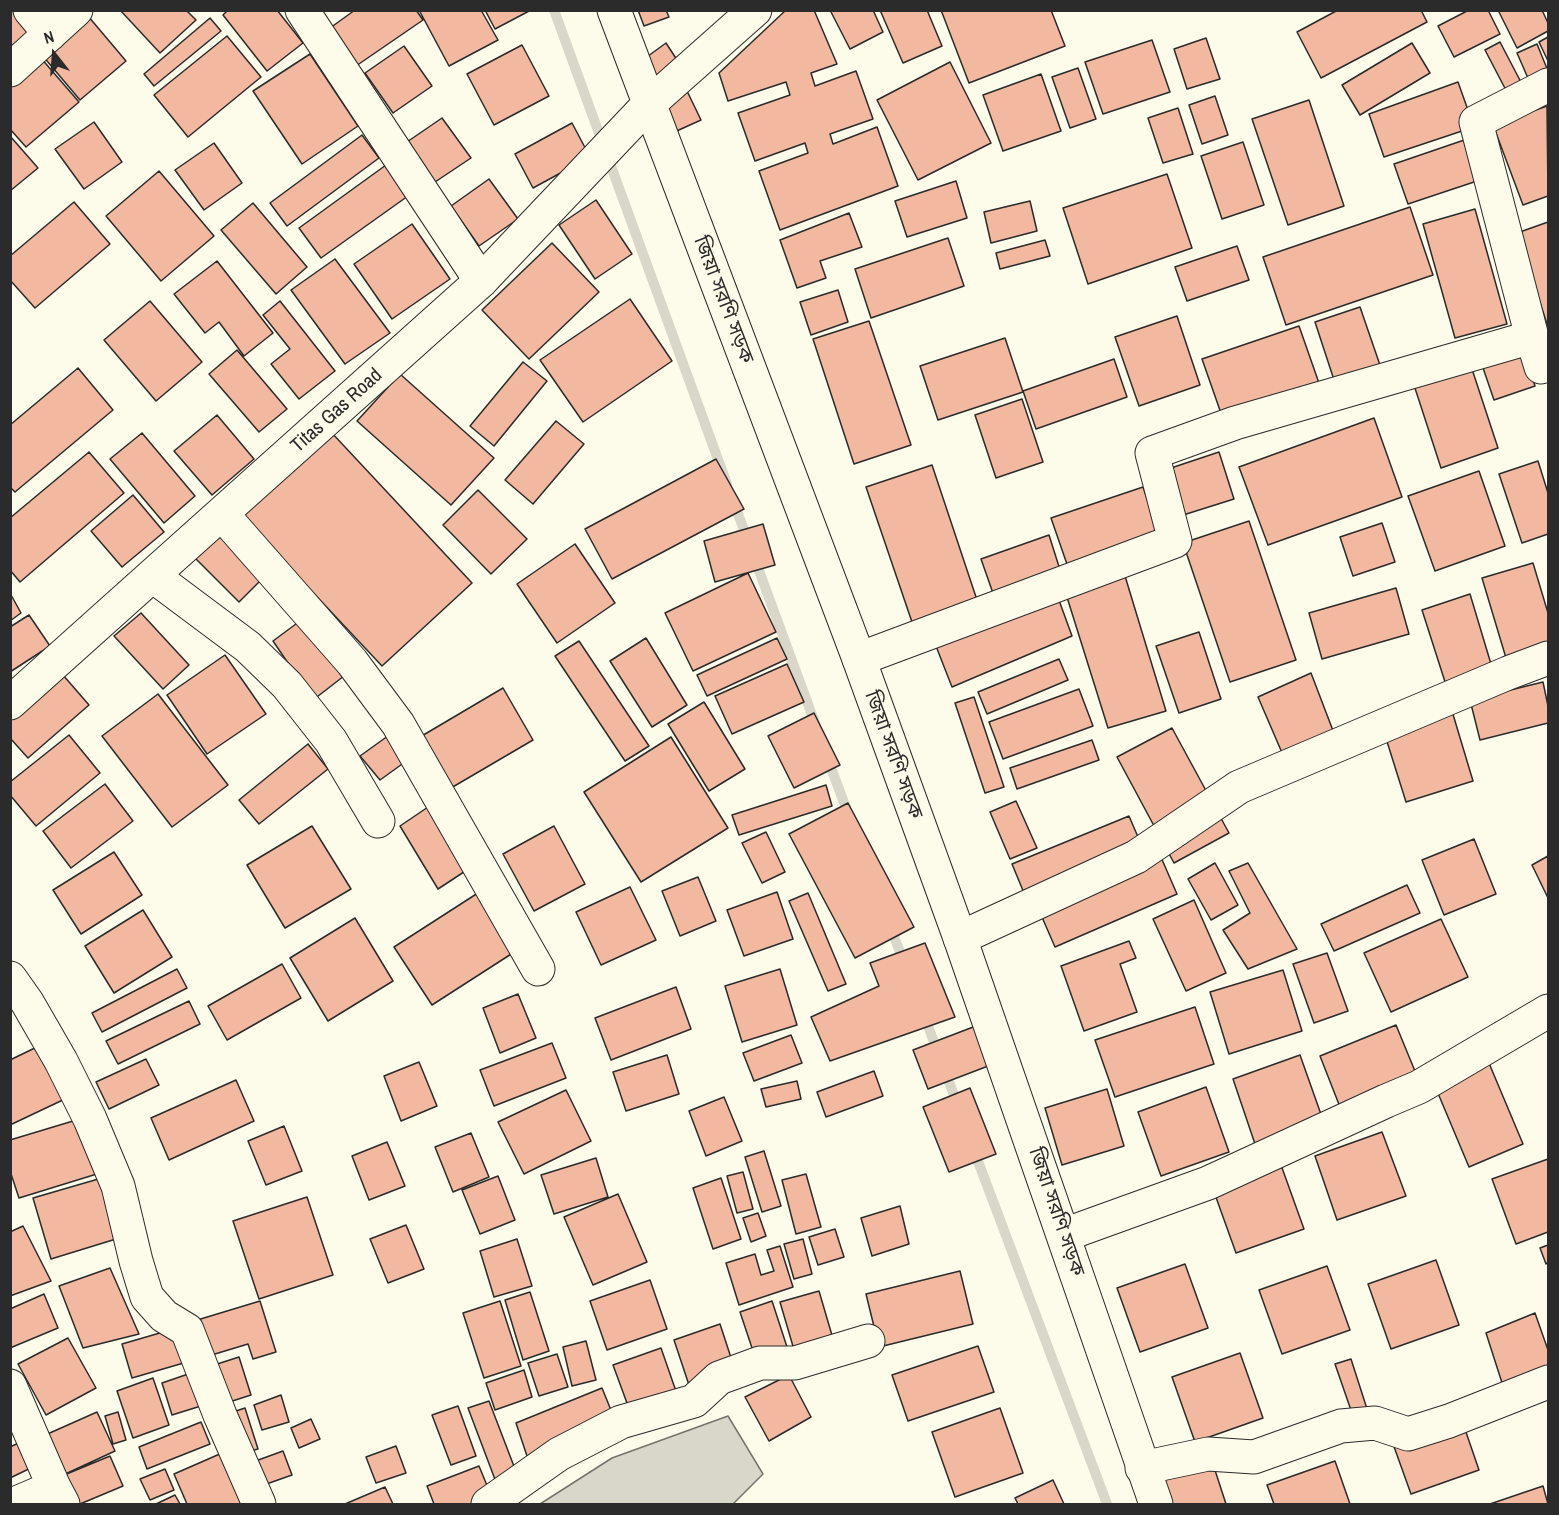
<!DOCTYPE html>
<html>
<head>
<meta charset="utf-8">
<style>
	body { margin:0 }
	#map { position:relative; width:1559px; height:1515px; overflow:hidden; background:#fdfbea; font-family:"Archivo Narrow",sans-serif }
	canvas { display:block }
	.frame { position:absolute; inset:0; border:12px solid #2b2b2b; pointer-events:none }
	.north { position:absolute; left:24px; top:24px; width:60px; height:60px; -webkit-text-stroke:4px #fdfbea; paint-order:stroke; rotate:343deg; font-size:16px; font-weight:700; line-height:24px; text-align:center; color:#2b2b2b }
	.north::after { content:''; display:block; margin:auto; width:21px; height:27px; background:#2b2b2b; clip-path:polygon(50% 0,100% 100%,50% 72%,0 100%) }
</style>
</head>
<body>
<div id="map">
<canvas width="1559" height="1515"></canvas>
<div class="frame"></div>
<div class="north">N</div>
</div>
<script>
const ctx = document.querySelector('canvas').getContext('2d');
ctx.lineJoin = 'round';
function fillPath(path, color) { ctx.fillStyle = color; ctx.fill(path, 'evenodd'); }
const poly = rows => new Path2D(rows.map(r => 'M' + r).join(''));
function strokePath(path, color, width, dash) { ctx.strokeStyle = color; ctx.lineWidth = width; ctx.lineCap = dash ? 'butt' : 'round'; ctx.setLineDash(dash || []); ctx.stroke(path); }
function label(font, color, halo, rows, align = 'center') {
  ctx.font = font + ' "Archivo Narrow","Noto Sans Bengali",sans-serif'; ctx.lineWidth = 4.5; ctx.setLineDash([]); ctx.textBaseline = 'middle'; ctx.strokeStyle = halo; ctx.fillStyle = color; for (const [text, x, y, turn = 0] of rows) {
    ctx.save(); ctx.translate(x, y); ctx.rotate((+turn || 0) * Math.PI / 180); ctx.textAlign = isNaN(turn) ? turn : align; if (halo) ctx.strokeText(text, 0, 0); ctx.fillText(text, 0, 0); ctx.restore();
  }
}
const water = poly([
	[728,1416,763,1474,733,1504,540,1504,612,1458,728,1416]
]);
fillPath(water, '#d8d7c9');
strokePath(water, '#74746e', 1.5);
strokePath(poly([
	[554,10,727,484],
	[733,501,749,543],
	[754,557,816,726],
	[827,757,849,816],
	[890,926,905,965],
	[923,1013,939,1055],
	[944,1069,959,1108],
	[973,1148,1107,1504]
]), '#d8d7c9', 10);
const building = poly([
	[10,10,16,10,35,34,10,54,10,10],
	[120,10,186,10,196,20,160,53,120,10],
	[228,10,277,10,303,43,267,71,223,15,228,10],
	[355,10,416,10,423,20,356,66,330,28,355,10],
	[419,10,481,10,498,40,449,66,419,10],
	[485,10,531,10,495,29,485,10],
	[638,10,666,10,669,17,644,26,638,10],
	[786,10,814,10,837,64,811,73,815,86,856,71,873,119,830,134,833,144,877,127,898,186,780,230,759,171,808,153,805,143,755,161,738,113,790,95,786,82,728,101,719,73,786,10],
	[830,10,873,10,883,32,850,49,830,10],
	[880,10,927,10,942,46,903,63,880,10],
	[941,10,1051,10,1065,46,969,83,941,10],
	[1338,10,1421,10,1427,22,1321,78,1297,32,1338,10],
	[1469,10,1488,10,1500,34,1454,57,1438,26,1469,10],
	[1498,10,1542,10,1548,23,1548,31,1517,48,1498,10],
	[88,16,126,61,80,100,42,55,88,16],
	[210,18,221,31,154,86,144,74,210,18],
	[227,36,261,77,188,137,154,95,227,36],
	[1548,37,1548,61,1539,42,1548,37],
	[1206,38,1220,79,1187,89,1174,49,1206,38],
	[1152,40,1170,92,1103,114,1085,62,1152,40],
	[1500,42,1524,88,1509,96,1485,50,1500,42],
	[666,43,681,66,659,81,644,59,666,43],
	[1412,43,1430,73,1360,115,1342,85,1412,43],
	[1537,44,1548,71,1531,85,1517,53,1537,44],
	[522,45,549,96,494,125,467,74,522,45],
	[404,46,432,86,393,113,365,73,404,46],
	[310,54,358,126,302,164,253,91,310,54],
	[40,57,79,102,26,147,10,129,10,81,40,57],
	[950,62,991,143,918,180,877,100,950,62],
	[1078,68,1096,119,1070,128,1052,77,1078,68],
	[1041,74,1061,131,1003,151,983,95,1041,74],
	[1458,82,1474,127,1384,157,1369,114,1458,82],
	[687,91,701,120,670,134,656,105,687,91],
	[1215,96,1228,135,1202,144,1189,105,1215,96],
	[1309,100,1344,206,1288,225,1252,119,1309,100],
	[1547,106,1548,196,1523,205,1493,125,1547,106],
	[1178,108,1193,154,1163,163,1148,118,1178,108],
	[442,118,471,158,432,184,404,144,442,118],
	[94,122,122,162,84,189,55,149,94,122],
	[572,123,590,157,533,188,515,154,572,123],
	[362,135,379,158,287,226,270,203,362,135],
	[10,136,38,168,10,191,10,136],
	[1473,137,1486,178,1408,204,1394,164,1473,137],
	[1243,142,1264,205,1222,219,1201,156,1243,142],
	[214,143,242,183,204,210,175,170,214,143],
	[386,165,408,196,321,258,299,228,386,165],
	[159,171,214,236,161,281,106,216,159,171],
	[1167,174,1192,248,1088,284,1063,208,1167,174],
	[489,179,518,219,479,246,451,206,489,179],
	[956,181,967,218,907,237,895,201,956,181],
	[596,200,632,254,595,279,559,225,596,200],
	[1030,201,1037,231,991,243,984,212,1030,201],
	[74,202,110,244,35,308,10,280,10,256,74,202],
	[253,203,307,267,276,294,221,230,253,203],
	[1410,207,1433,275,1286,325,1263,257,1410,207],
	[1475,209,1507,324,1455,338,1423,224,1475,209],
	[849,213,862,247,820,261,826,278,797,288,780,240,849,213],
	[1548,222,1548,327,1517,233,1548,222],
	[412,224,450,279,392,319,354,264,412,224],
	[948,238,964,286,871,318,855,269,948,238],
	[1045,240,1050,256,1000,269,996,253,1045,240],
	[552,243,599,292,529,359,482,310,552,243],
	[1237,246,1249,280,1187,301,1175,267,1237,246],
	[335,259,390,333,345,364,291,290,335,259],
	[217,261,273,333,244,356,219,322,205,333,174,294,217,261],
	[838,290,848,322,811,335,800,302,838,290],
	[630,299,672,361,583,422,540,360,630,299],
	[150,301,202,362,156,401,104,340,150,301],
	[280,301,335,371,299,399,271,364,290,349,263,315,280,301],
	[1360,307,1381,368,1335,383,1315,322,1360,307],
	[1177,316,1200,385,1139,406,1115,337,1177,316],
	[869,321,911,445,854,464,813,339,869,321],
	[1299,326,1320,386,1223,419,1202,359,1299,326],
	[1005,338,1023,392,938,420,920,366,1005,338],
	[237,350,287,409,259,432,209,374,237,350],
	[1524,351,1535,386,1494,400,1482,365,1524,351],
	[1114,359,1127,397,1036,429,1023,391,1114,359],
	[523,362,547,381,494,446,470,426,523,362],
	[1470,363,1498,448,1441,468,1413,382,1470,363],
	[78,368,113,410,15,492,10,487,10,425,78,368],
	[400,374,494,458,451,505,357,421,400,374],
	[1022,399,1043,462,996,478,975,415,1022,399],
	[217,415,254,459,212,495,174,451,217,415],
	[1374,418,1402,497,1268,545,1239,467,1374,418],
	[556,421,584,444,533,504,505,480,556,421],
	[331,432,472,583,382,666,241,516,331,432],
	[142,433,195,496,164,523,110,459,142,433],
	[89,452,124,493,20,582,10,570,10,518,89,452],
	[1219,452,1234,499,1180,516,1165,470,1219,452],
	[716,459,744,509,612,579,585,529,716,459],
	[1538,461,1548,493,1548,534,1522,543,1499,474,1538,461],
	[932,465,979,606,914,628,866,487,932,465],
	[1479,471,1505,546,1435,571,1408,496,1479,471],
	[1143,487,1161,539,1069,570,1051,518,1143,487],
	[478,490,527,539,491,574,443,525,478,490],
	[133,495,164,532,122,567,91,531,133,495],
	[1249,521,1296,660,1230,682,1183,543,1249,521],
	[233,522,276,565,239,602,195,558,233,522],
	[1382,523,1395,562,1353,576,1340,537,1382,523],
	[763,524,775,565,715,582,704,541,763,524],
	[1049,535,1061,573,994,596,981,559,1049,535],
	[575,544,615,603,557,643,517,584,575,544],
	[1533,563,1548,613,1548,656,1509,668,1482,578,1533,563],
	[748,573,776,632,693,671,665,613,748,573],
	[1125,576,1166,711,1108,728,1066,594,1125,576],
	[1396,588,1409,634,1322,659,1309,613,1396,588],
	[1056,592,1072,636,952,687,934,641,1056,592],
	[10,593,21,613,10,621,10,593],
	[1470,594,1494,674,1447,688,1422,610,1470,594],
	[141,613,189,665,163,689,114,636,141,613],
	[29,615,50,646,10,672,10,627,29,615],
	[304,618,344,676,313,700,273,641,304,618],
	[1199,632,1221,699,1179,713,1156,646,1199,632],
	[646,638,687,705,652,727,610,661,646,638],
	[777,638,787,659,707,696,697,675,777,638],
	[579,641,649,746,625,761,555,656,579,641],
	[225,655,266,714,207,754,167,695,225,655],
	[1059,659,1068,680,987,714,978,692,1059,659],
	[787,664,804,702,732,734,715,696,787,664],
	[1311,673,1340,749,1289,769,1258,697,1311,673],
	[63,675,89,705,28,758,10,738,10,721,63,675],
	[1543,682,1548,706,1548,723,1480,740,1470,700,1543,682],
	[503,688,533,740,451,788,420,737,503,688],
	[1079,689,1093,726,1003,759,989,722,1079,689],
	[158,694,228,785,172,827,102,736,158,694],
	[974,697,1004,787,985,793,955,703,974,697],
	[704,702,745,769,709,791,668,724,704,702],
	[1452,711,1473,781,1406,802,1384,732,1452,711],
	[814,713,840,765,794,788,768,736,814,713],
	[1172,728,1229,833,1174,863,1117,757,1172,728],
	[392,733,412,757,380,780,360,756,392,733],
	[69,735,100,773,36,826,10,795,10,782,69,735],
	[671,737,728,828,641,882,584,792,671,737],
	[1092,740,1099,760,1017,789,1010,768,1092,740],
	[308,744,328,769,259,824,239,800,308,744],
	[105,784,133,821,71,868,43,831,105,784],
	[826,785,832,806,739,835,732,815,826,785],
	[1016,801,1037,848,1010,859,990,812,1016,801],
	[434,803,473,866,438,889,400,826,434,803],
	[848,803,914,927,855,958,789,834,848,803],
	[1129,816,1141,844,1024,893,1012,864,1129,816],
	[312,826,351,889,285,928,247,865,312,826],
	[554,826,585,884,534,911,503,854,554,826],
	[766,832,785,872,762,883,742,843,766,832],
	[1474,839,1496,894,1444,915,1422,860,1474,839],
	[114,852,142,895,81,934,53,890,114,852],
	[1160,855,1177,894,1055,947,1038,908,1160,855],
	[1548,856,1548,898,1532,865,1548,856],
	[1215,863,1238,905,1211,920,1188,879,1215,863],
	[1248,863,1297,949,1248,969,1223,930,1250,913,1229,871,1248,863],
	[698,877,716,921,680,936,662,891,698,877],
	[1407,885,1420,913,1334,951,1321,924,1407,885],
	[630,887,656,940,601,965,576,912,630,887],
	[481,891,519,949,432,1005,394,947,481,891],
	[777,892,793,939,744,956,727,910,777,892],
	[808,893,846,984,828,991,789,901,808,893],
	[1194,900,1226,973,1186,991,1153,919,1194,900],
	[143,910,172,957,114,993,85,946,143,910],
	[355,918,393,981,328,1021,290,958,355,918],
	[1441,919,1468,977,1391,1012,1364,953,1441,919],
	[1129,941,1136,958,1120,964,1137,1012,1084,1031,1061,966,1129,941],
	[925,943,955,1017,830,1061,811,1017,879,986,870,963,925,943],
	[1327,953,1348,1011,1314,1023,1293,964,1327,953],
	[282,964,301,998,227,1040,208,1006,282,964],
	[177,969,187,988,102,1032,92,1013,177,969],
	[780,969,797,1025,742,1042,725,986,780,969],
	[1283,970,1302,1031,1229,1054,1210,992,1283,970],
	[676,987,691,1029,611,1060,595,1018,676,987],
	[518,994,536,1038,500,1053,483,1008,518,994],
	[189,1001,200,1024,118,1064,106,1041,189,1001],
	[1195,1007,1214,1064,1115,1097,1095,1040,1195,1007],
	[981,1024,996,1063,928,1089,913,1050,981,1024],
	[1396,1025,1417,1076,1340,1107,1320,1056,1396,1025],
	[791,1035,802,1063,754,1081,743,1053,791,1035],
	[552,1043,566,1078,494,1106,480,1070,552,1043],
	[41,1045,67,1098,10,1125,10,1060,41,1045],
	[667,1055,679,1094,626,1111,613,1072,667,1055],
	[1300,1055,1323,1120,1255,1144,1233,1079,1300,1055],
	[1486,1056,1523,1144,1469,1167,1432,1079,1486,1056],
	[146,1059,159,1085,109,1109,96,1082,146,1059],
	[419,1062,437,1106,401,1121,384,1076,419,1062],
	[874,1071,883,1096,826,1117,817,1092,874,1071],
	[236,1080,254,1121,169,1160,151,1118,236,1080],
	[797,1081,801,1099,766,1107,761,1089,797,1081],
	[1206,1087,1229,1152,1161,1176,1138,1112,1206,1087],
	[970,1088,996,1154,949,1172,923,1107,970,1088],
	[1107,1089,1124,1146,1062,1165,1045,1108,1107,1089],
	[566,1090,591,1141,524,1174,498,1122,566,1090],
	[724,1097,742,1141,706,1156,689,1111,724,1097],
	[83,1118,100,1173,19,1198,10,1171,10,1140,83,1118],
	[284,1126,302,1171,266,1185,248,1141,284,1126],
	[1382,1132,1406,1196,1337,1220,1315,1156,1382,1132],
	[471,1133,489,1177,453,1192,435,1147,471,1133],
	[387,1142,405,1186,369,1200,352,1156,387,1142],
	[764,1151,781,1206,762,1212,745,1157,764,1151],
	[596,1158,608,1197,554,1214,541,1175,596,1158],
	[1548,1159,1548,1232,1516,1244,1492,1179,1548,1159],
	[1281,1165,1304,1229,1236,1253,1213,1189,1281,1165],
	[743,1172,753,1209,737,1213,727,1176,743,1172],
	[806,1174,821,1227,796,1234,782,1180,806,1174],
	[112,1175,129,1235,51,1259,33,1198,112,1175],
	[498,1176,515,1220,480,1234,462,1190,498,1176],
	[721,1178,741,1239,713,1249,693,1188,721,1178],
	[618,1194,647,1262,593,1285,564,1217,618,1194],
	[307,1197,333,1275,259,1299,233,1221,307,1197],
	[900,1206,909,1244,872,1256,861,1218,900,1206],
	[758,1213,766,1236,751,1242,743,1218,758,1213],
	[406,1225,424,1269,388,1283,370,1239,406,1225],
	[23,1226,51,1281,10,1296,10,1232,23,1226],
	[835,1229,844,1257,818,1265,809,1237,835,1229],
	[517,1239,532,1286,494,1297,480,1251,517,1239],
	[803,1239,812,1274,794,1279,784,1244,803,1239],
	[1548,1245,1548,1262,1546,1264,1540,1248,1548,1245],
	[780,1246,793,1287,739,1305,726,1263,755,1254,761,1275,774,1271,767,1250,780,1246],
	[1436,1260,1459,1325,1391,1349,1368,1284,1436,1260],
	[1185,1264,1208,1328,1140,1352,1117,1288,1185,1264],
	[1327,1266,1350,1330,1282,1354,1259,1290,1327,1266],
	[110,1268,139,1334,83,1348,59,1286,110,1268],
	[960,1271,973,1324,879,1347,866,1294,960,1271],
	[650,1280,667,1329,607,1350,590,1301,650,1280],
	[819,1291,836,1349,797,1360,780,1302,819,1291],
	[530,1292,549,1351,523,1360,505,1300,530,1292],
	[44,1294,58,1328,10,1348,10,1309,44,1294],
	[260,1301,276,1352,253,1359,248,1344,205,1357,194,1321,260,1301],
	[500,1301,521,1366,484,1378,463,1313,500,1301],
	[772,1301,788,1350,756,1360,740,1312,772,1301],
	[1535,1313,1548,1350,1548,1370,1504,1389,1486,1333,1535,1313],
	[720,1324,735,1370,689,1385,674,1340,720,1324],
	[177,1328,187,1362,132,1378,122,1344,177,1328],
	[68,1338,96,1388,46,1415,18,1364,68,1338],
	[586,1341,596,1380,572,1386,563,1347,586,1341],
	[978,1346,994,1392,908,1421,892,1375,978,1346],
	[661,1348,678,1397,631,1414,613,1365,661,1348],
	[1240,1353,1263,1418,1195,1442,1172,1377,1240,1353],
	[557,1354,568,1387,539,1396,528,1363,557,1354],
	[239,1357,251,1395,220,1405,208,1367,239,1357],
	[1351,1359,1368,1412,1353,1416,1335,1364,1351,1359],
	[524,1370,532,1397,495,1410,486,1383,524,1370],
	[194,1372,204,1405,172,1415,162,1383,194,1372],
	[789,1375,811,1417,769,1441,745,1397,789,1375],
	[153,1378,169,1425,133,1438,117,1391,153,1378],
	[602,1388,615,1420,531,1468,516,1423,602,1388],
	[281,1395,289,1422,262,1430,254,1405,281,1395],
	[489,1401,520,1482,499,1490,468,1408,489,1401],
	[458,1406,476,1456,451,1465,432,1415,458,1406],
	[1457,1406,1479,1470,1411,1494,1388,1430,1457,1406],
	[245,1408,258,1449,239,1454,227,1414,245,1408],
	[1000,1408,1023,1473,955,1497,932,1432,1000,1408],
	[97,1412,115,1451,61,1476,43,1436,97,1412],
	[118,1412,126,1440,113,1444,105,1416,118,1412],
	[311,1419,320,1439,299,1448,291,1428,311,1419],
	[201,1422,210,1444,147,1469,139,1447,201,1422],
	[25,1440,37,1465,10,1478,10,1447,25,1440],
	[396,1446,406,1473,376,1483,366,1457,396,1446],
	[283,1451,292,1475,258,1487,250,1463,283,1451],
	[222,1453,245,1504,187,1504,174,1474,222,1453],
	[110,1456,123,1486,80,1504,68,1504,57,1478,110,1456],
	[1335,1461,1350,1504,1274,1504,1267,1485,1335,1461],
	[1213,1464,1226,1504,1169,1504,1162,1479,1213,1464],
	[479,1466,493,1500,482,1504,434,1504,427,1486,479,1466],
	[165,1469,174,1490,150,1500,140,1479,165,1469],
	[1053,1480,1064,1504,1018,1504,1015,1498,1053,1480],
	[1543,1486,1548,1504,1490,1504,1543,1486],
	[385,1487,393,1504,345,1504,385,1487],
	[175,1495,180,1504,156,1504,175,1495]
]);
fillPath(building, '#f2b8a0');
strokePath(building, '#2b2b2b', 1.5);
const minor = poly([
	[30,10,50,34],
	[302,10,481,281],
	[10,70,76,10],
	[1532,337,1476,122,1548,85],
	[222,514,352,662,398,724,538,969],
	[153,576,248,647,287,685,331,741,378,821],
	[859,659,1175,541,1152,453,1235,423,1532,337,1541,367,1548,364],
	[960,938,1136,857,1239,787,1508,673,1548,658],
	[10,978,27,1002,61,1061,90,1119,118,1186,136,1261,147,1297,164,1316,187,1330,220,1415,259,1504],
	[1064,1235,1208,1183,1386,1101,1419,1087,1548,1011],
	[10,1386,54,1487,63,1504],
	[1142,1468,1208,1454,1254,1457,1341,1426,1375,1423,1408,1434,1449,1421,1548,1382],
	[14,1504,54,1487],
	[488,1504,559,1454,621,1422,694,1401,719,1378,760,1363,795,1363,868,1341]
]);
const tertiary = poly([
	[10,703,481,281,649,104,755,10]
]);
const secondary = poly([
	[614,10,859,659,960,938,1156,1504]
]);
strokePath(minor, '#2b2b2b', 35);
strokePath(tertiary, '#2b2b2b', 35);
strokePath(secondary, '#2b2b2b', 35);
strokePath(minor, '#fdfbea', 33);
strokePath(tertiary, '#fdfbea', 33);
strokePath(secondary, '#fdfbea', 33);
label('20px', '#2b2b2b', '#fdfbea', [
	["জিয়া সরণি সড়ক",723,300,69],
	["Titas Gas Road",337,411,-42],
	["জিয়া সরণি সড়ক",893,755,70],
	["জিয়া সরণি সড়ক",1056,1212,71]
]);
</script>
</body>
</html>
